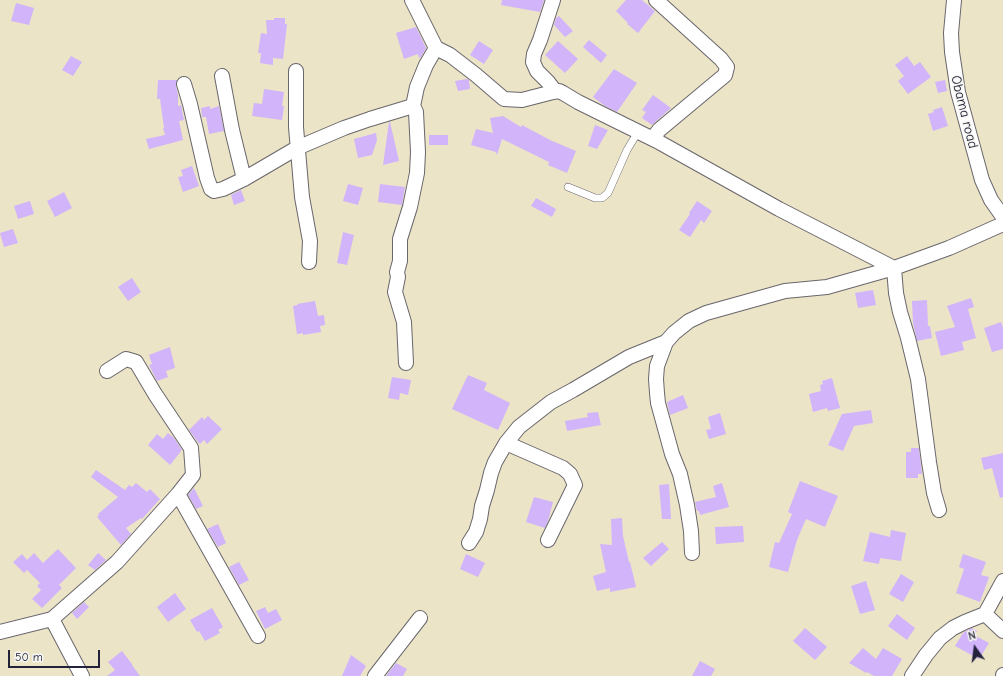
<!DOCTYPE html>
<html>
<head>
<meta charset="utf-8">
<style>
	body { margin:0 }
	#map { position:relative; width:1003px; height:676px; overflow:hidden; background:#ece4c7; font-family:"Comic Neue",sans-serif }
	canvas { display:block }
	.north { position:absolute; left:955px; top:628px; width:40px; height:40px; -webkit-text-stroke:3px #f6f6f2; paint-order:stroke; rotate:346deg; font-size:11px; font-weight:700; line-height:16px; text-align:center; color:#22223b }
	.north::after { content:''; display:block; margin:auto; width:14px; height:18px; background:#22223b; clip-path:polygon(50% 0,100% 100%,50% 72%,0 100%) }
	.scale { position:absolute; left:8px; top:650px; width:92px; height:18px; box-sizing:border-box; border:2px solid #22223b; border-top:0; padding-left:5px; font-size:12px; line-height:14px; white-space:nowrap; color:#22223b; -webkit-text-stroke:3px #f6f6f2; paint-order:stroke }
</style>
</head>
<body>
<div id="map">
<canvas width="1003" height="676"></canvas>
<div class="north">N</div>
<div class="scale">50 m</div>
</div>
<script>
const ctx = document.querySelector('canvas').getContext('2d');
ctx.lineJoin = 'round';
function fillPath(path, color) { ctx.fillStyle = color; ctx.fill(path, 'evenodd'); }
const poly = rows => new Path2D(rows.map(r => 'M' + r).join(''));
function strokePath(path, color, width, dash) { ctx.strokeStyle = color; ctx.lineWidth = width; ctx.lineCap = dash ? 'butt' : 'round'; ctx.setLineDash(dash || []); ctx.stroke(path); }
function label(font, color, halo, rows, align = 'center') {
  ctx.font = font + ' "Comic Neue",sans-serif'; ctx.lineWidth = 3; ctx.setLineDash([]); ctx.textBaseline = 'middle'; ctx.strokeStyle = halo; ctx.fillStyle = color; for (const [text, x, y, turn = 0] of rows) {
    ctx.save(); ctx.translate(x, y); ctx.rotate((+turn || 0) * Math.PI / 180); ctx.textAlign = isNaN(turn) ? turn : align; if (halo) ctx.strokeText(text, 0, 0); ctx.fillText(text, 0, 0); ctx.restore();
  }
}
fillPath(poly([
	[502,0,544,0,540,12,501,5],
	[626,0,642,0,655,11,638,33,627,24,628,23,616,11],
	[16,3,34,8,29,25,11,21],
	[559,16,573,31,565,37,554,25,556,18],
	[274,18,285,18,285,24,287,24,283,59,273,58,273,65,260,63,261,53,258,53,261,33,267,34,266,20,274,20],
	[416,27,426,48,421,57,419,58,418,54,404,59,396,33],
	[589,40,607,55,601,63,583,47],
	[479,41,493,50,484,64,470,55],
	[558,41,578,59,565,73,545,55],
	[71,56,82,62,73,76,62,70],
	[907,56,914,66,920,62,931,77,908,94,898,81,904,76,895,65],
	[614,69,637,83,617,112,605,106,593,97],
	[467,79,469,80,470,89,458,91,455,81],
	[158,80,177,80,176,86,178,95,178,106,181,105,184,120,179,121,183,140,149,149,146,139,165,135,163,128,164,128,160,99,157,99],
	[945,80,947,91,938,93,935,82],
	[264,89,284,92,282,106,284,106,282,120,252,116,254,103,262,104],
	[653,95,671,108,652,125,642,118,646,112,642,110],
	[210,106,210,109,219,106,224,131,209,134,206,117,202,117,201,108],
	[942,107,948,126,933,131,928,114,934,112,933,110],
	[503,116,521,127,522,125,550,140,576,151,567,173,548,165,549,162,502,139,497,155,496,152,471,145,476,129,493,133,490,118],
	[389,122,390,122,399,161,383,165],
	[595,125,608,130,597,149,588,146],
	[376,133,377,140,372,155,358,158,354,139],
	[429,135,448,135,448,145,429,145],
	[192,166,199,186,183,192,178,177,183,176,181,170],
	[348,184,363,188,358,205,343,201],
	[380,184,405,187,402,205,378,202],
	[241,190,245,201,234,205,231,195],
	[64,192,72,208,55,217,47,201],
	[536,198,556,209,552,217,531,206],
	[30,201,34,214,18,219,14,206],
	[697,201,712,211,704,223,701,220,690,237,679,230,690,214,689,213],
	[13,229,18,243,4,247,0,233],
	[343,232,354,235,347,265,337,263],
	[132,278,141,292,128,301,118,287],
	[873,290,876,305,858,308,855,293],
	[971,298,974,307,968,309,976,338,962,342,964,350,941,356,935,332,955,327,947,306],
	[927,300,928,326,930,326,932,338,917,341,913,323,912,301],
	[315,301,318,316,324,315,325,325,320,326,321,332,303,335,303,333,297,334,293,306,298,305,297,304],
	[1001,322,1003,328,1003,349,992,352,984,328],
	[170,347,175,368,166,371,168,377,157,381,149,365,152,364,149,355],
	[468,375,487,383,484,390,510,403,498,430,452,409],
	[392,377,411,380,408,395,400,393,399,400,388,398],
	[832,378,840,408,828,411,827,408,813,412,809,394,821,391,820,385,823,384,822,381],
	[683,395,688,408,670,415,667,402],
	[871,410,873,423,854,426,843,451,828,445,842,414],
	[598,412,601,425,567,431,565,421,588,417,587,413],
	[720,413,726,434,709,439,706,430,711,429,708,417],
	[208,416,222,429,207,444,204,440,200,444,197,441,189,430,202,417,204,420],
	[168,433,174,438,182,450,170,465,148,445,157,434,163,439],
	[911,448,919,448,922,474,918,474,918,478,906,478,906,452,911,452],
	[1003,453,1003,497,1000,498,992,468,984,470,981,458],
	[96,470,125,490,129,485,132,487,136,483,147,492,150,489,160,499,142,519,141,518,126,528,131,534,121,545,97,517,99,515,98,514,118,497,91,477],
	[800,481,838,496,825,527,806,519,797,540,788,572,769,567,775,542,779,543,792,514,788,512],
	[722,483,729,507,700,515,699,511,697,511,695,502,716,497,713,486],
	[669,484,671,519,662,519,659,485],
	[194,488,203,506,196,509,188,495],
	[534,497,553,502,548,521,545,528,526,522],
	[622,518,623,536,629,562,630,562,636,587,610,592,610,588,597,591,593,576,606,572,600,544,612,545,611,519],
	[218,524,226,543,218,547,207,529],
	[743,526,744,542,716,544,715,527],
	[891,530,906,533,901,561,880,558,879,564,863,561,870,532,890,537],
	[662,542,669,549,651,566,643,558],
	[58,549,76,568,59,585,62,588,42,608,32,599,41,590,37,586,40,583,27,570,24,573,13,562,22,554,27,560,34,553,43,563],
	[98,553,106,560,95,570,88,565],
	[466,554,485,563,478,577,460,569],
	[963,554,986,562,981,575,989,577,980,602,956,593,964,569,959,567],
	[239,562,249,580,239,585,229,567],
	[901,574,914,582,903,602,889,594],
	[866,581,875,610,860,614,851,586],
	[175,593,186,609,168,622,157,607],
	[84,602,89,607,77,619,72,613],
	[265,607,268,613,276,609,282,620,265,629,256,611],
	[212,608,223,627,218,630,220,633,205,641,199,631,197,632,190,620],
	[897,614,915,628,907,640,888,626],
	[805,628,827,647,815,660,793,641],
	[972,628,977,631,974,635,989,643,979,659,955,646,963,633],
	[863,648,876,659,883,648,902,659,892,676,874,676,867,672,866,673,849,663],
	[122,651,132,664,132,665,140,676,107,676,115,670,108,662],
	[351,655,366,666,360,676,342,676],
	[700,661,715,669,711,676,692,676],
	[396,663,407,669,403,676,386,676]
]), '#d1b4fa');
const service = poly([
	[568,187,595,198,602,198,608,193,627,150,638,132]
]);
const minor = poly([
	[412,0,436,48,450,55,476,75,504,99,522,100,553,92,559,91,563,93,578,102,657,141,779,209,894,268,896,293,900,312,908,338,918,379,929,462,934,493,939,510],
	[553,0,540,40,534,54,533,62,537,71,548,82,555,91],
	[656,0,721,59,727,67,725,75,659,130,656,134,657,141],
	[954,0,951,33,952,52,958,92,982,180,991,200,1003,217],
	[296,71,296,127,302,197,310,241,309,262],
	[222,76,232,130,244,179],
	[184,84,190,104,207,178,211,189,214,191,223,189,244,179,297,148,344,128,370,119,413,106],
	[406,363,404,322,395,292,398,277,397,272,400,261,400,239,410,207,417,173,418,152,416,112,413,106,417,87,426,65,436,48],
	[506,443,563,468,570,474,575,485,548,540],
	[178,494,258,636],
	[469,543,476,532,480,519,482,506,487,490,491,473,495,462,506,443,519,427,551,402,573,390,629,357,666,342],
	[692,553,691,531,687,505,680,474,672,454,658,403,657,393,656,379,657,366,666,342,674,333,689,321,706,313,785,291,827,287,894,268,949,248,1003,224],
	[985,614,1003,631],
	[0,632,52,619],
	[82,676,52,619,117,562,178,494,193,475,191,448,155,394,136,362,126,359,107,371],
	[375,676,420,618],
	[912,676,926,655,940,638,953,628,965,622,985,614,1003,581],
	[1003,676,1003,675]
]);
strokePath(service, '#69666c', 8);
strokePath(minor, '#69666c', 16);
strokePath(service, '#fff', 7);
strokePath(minor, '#fff', 14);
label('14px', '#22223b', '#f6f6f2', [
	["Obama road",964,112,76]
]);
</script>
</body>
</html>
